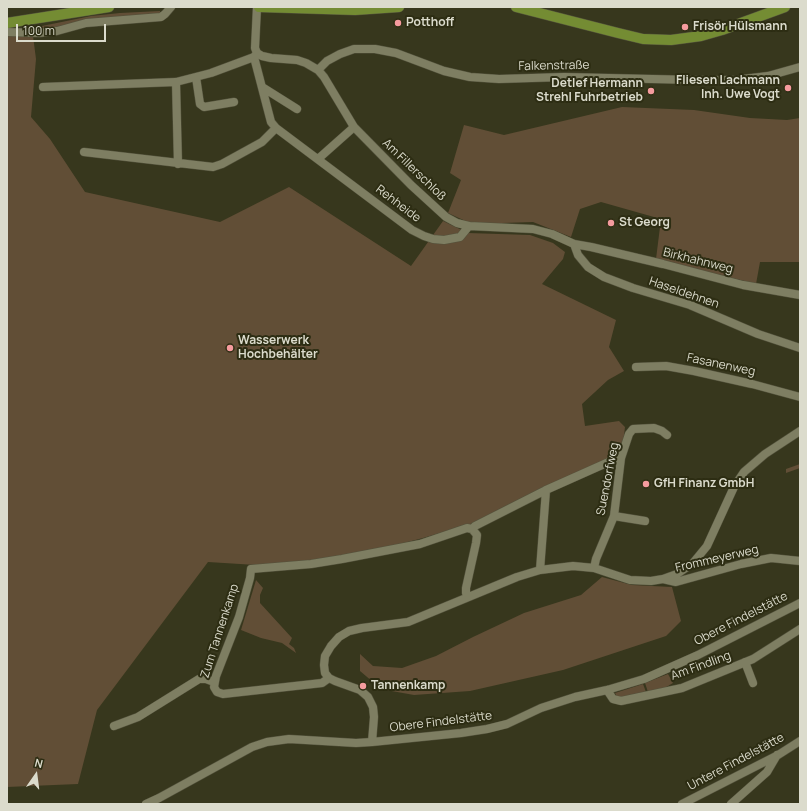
<!DOCTYPE html>
<html>
<head>
<meta charset="utf-8">
<style>
	body { margin:0 }
	#map { position:relative; width:807px; height:811px; overflow:hidden; background:#37371d; font-family:Manrope,sans-serif }
	canvas { display:block }
	.frame { position:absolute; inset:0; border:8px solid #dbdbcc; pointer-events:none }
	.north { position:absolute; left:16px; top:755px; width:40px; height:40px; -webkit-text-stroke:3px #2d2d13; paint-order:stroke; rotate:14deg; font-size:11px; font-weight:700; line-height:16px; text-align:center; color:#dbdbcc }
	.north::after { content:''; display:block; margin:auto; width:14px; height:18px; background:#dbdbcc; clip-path:polygon(50% 0,100% 100%,50% 72%,0 100%) }
	.scale { position:absolute; left:16px; top:24px; width:90px; height:18px; box-sizing:border-box; border:2px solid #dbdbcc; border-top:0; padding-left:5px; font-size:12px; line-height:14px; white-space:nowrap; color:#dbdbcc; -webkit-text-stroke:3px #2d2d13; paint-order:stroke }
</style>
</head>
<body>
<div id="map">
<canvas width="807" height="811"></canvas>
<div class="frame"></div>
<div class="north">N</div>
<div class="scale">100 m</div>
</div>
<script>
const ctx = document.querySelector('canvas').getContext('2d');
ctx.lineJoin = 'round';
function fillPath(path, color) { ctx.fillStyle = color; ctx.fill(path, 'evenodd'); }
const poly = rows => new Path2D(rows.map(r => 'M' + r).join(''));
function strokePath(path, color, width, dash) { ctx.strokeStyle = color; ctx.lineWidth = width; ctx.lineCap = dash ? 'butt' : 'round'; ctx.setLineDash(dash || []); ctx.stroke(path); }
function label(font, color, halo, rows, align = 'center') {
  ctx.font = font + ' Manrope,sans-serif'; ctx.lineWidth = 4; ctx.setLineDash([]); ctx.textBaseline = 'middle'; ctx.strokeStyle = halo; ctx.fillStyle = color; for (const [text, x, y, turn = 0] of rows) {
    ctx.save(); ctx.translate(x, y); ctx.rotate((+turn || 0) * Math.PI / 180); ctx.textAlign = isNaN(turn) ? turn : align; if (halo) ctx.strokeText(text, 0, 0); ctx.fillText(text, 0, 0); ctx.restore();
  }
}
fillPath(poly([
	[160,11,160,14,91,19,56,27,15,30,13,29,42,26,91,16,120,13],
	[7,34,33,36,36,59,31,117,50,139,85,192,220,222,289,187,411,266,443,221,468,233,530,235,553,243,565,252,563,259,542,284,616,320,609,347,624,371,608,380,582,404,585,426,619,421,625,427,623,444,617,457,474,523,423,538,373,551,318,560,256,565,208,562,97,710,78,784,7,787],
	[622,107,694,110,750,118,787,120,800,118,800,262,760,262,756,284,656,259,661,219,601,202,580,209,571,237,533,222,472,224,448,213,461,180,450,173,464,125,504,135],
	[800,464,800,468,786,473,786,469],
	[602,577,632,585,672,587,681,621,666,636,563,670,470,691,414,695,386,690,373,682,360,671,360,654,373,666,402,668,436,656,473,637,524,613,581,595],
	[256,580,263,588,260,595,260,603,292,638,289,644,294,648,296,653,282,643,261,638,241,630],
	[668,674,673,683,663,689,648,692,645,683],
	[643,684,646,692,620,698,617,697,615,693]
]), '#614e36');
const minor = poly([
	[257,7,255,48,257,53,262,56,271,58,297,60,306,63,318,70,324,77,354,127,411,185,446,217,457,223,469,226,533,229,552,234,574,244,591,247,663,264,743,285,800,295],
	[7,32,39,33,57,31,86,23,161,17,165,14,171,7],
	[254,57,271,122,276,128],
	[318,70,327,61,340,54,354,49,375,49,396,53,444,71,470,77,499,79,564,77,696,80,735,80,768,76,800,67],
	[196,77,200,104,204,107,234,102],
	[176,82,178,164],
	[43,87,176,82,211,73,254,57,257,53],
	[262,87,297,109],
	[84,152,213,167,222,164,262,142,276,128,412,230,424,236,433,239,444,240,460,237,469,226],
	[318,159,354,127],
	[574,244,578,255,588,267,604,277,633,288,690,305,758,334,800,348],
	[636,367,666,366,694,371,752,384,800,397],
	[614,516,645,521],
	[472,529,475,526,546,490,611,461,621,458],
	[594,568,596,559,614,516,621,458,629,434,633,429,654,428,662,431,667,435],
	[540,570,546,490],
	[663,579,676,582,741,564,771,558,800,561],
	[745,662,753,683],
	[329,678,322,683,223,694,217,692,214,687,216,676,239,617,250,578,251,569,311,564,342,559,420,544,467,528,472,529,477,535,476,543,466,588,466,593,468,597],
	[607,690,613,699,621,701,682,688,753,659,800,629],
	[114,726,138,717,199,679,206,679,214,682],
	[372,742,374,717,373,707,368,697,360,690,335,681,329,678,325,673,324,665,325,656,331,646,339,637,349,631,362,628,408,622,517,577,540,570,573,566,594,568,630,580,651,581,663,579,677,574,693,563,707,546,734,487,744,472,765,454,800,431],
	[146,804,159,798,252,747,267,742,289,739,356,743,372,742,461,733,487,729,507,724,541,708,575,697,607,690,644,679,698,655,800,603],
	[682,804,778,755,800,741],
	[731,804,767,772,777,755]
]);
const major = poly([
	[259,7,355,10,399,7],
	[516,7,618,33,643,39,671,40,701,36,722,30,785,7],
	[7,23,109,7]
]);
strokePath(minor, '#54533d', 9);
strokePath(major, '#54533d', 11);
strokePath(minor, '#7e7e62', 8);
strokePath(major, '#748c33', 10);
for (const [x, y, r, color] of [
	[398,23,4,"#f59b9e"],
	[685,27,4,"#f59b9e"],
	[788,88,4,"#f59b9e"],
	[651,91,4,"#f59b9e"],
	[611,223,4,"#f59b9e"],
	[230,348,4,"#f59b9e"],
	[646,484,4,"#f59b9e"],
	[363,686,4,"#f59b9e"]
]) { const dot = new Path2D(); dot.arc(x, y, r, 0, 2 * Math.PI); ctx.fillStyle = color; ctx.fill(dot); strokePath(dot, '#2d2d13', 1.5); }
label('bold 12px', '#dbdbcc', '#2d2d13', [
	["Potthoff",406,23],
	["Frisör Hülsmann",693,27],
	["Fliesen Lachmann",780,81,"right"],
	["Inh. Uwe Vogt",780,95,"right"],
	["Detlef Hermann",643,84,"right"],
	["Strehl Fuhrbetrieb",643,98,"right"],
	["St Georg",619,223],
	["Wasserwerk",238,341],
	["Hochbehälter",238,355],
	["GfH Finanz GmbH",654,484],
	["Tannenkamp",371,686]
], 'left');
label('12px', '#dbdbcc', '#2d2d13', [
	["Falkenstraße",554,66,-1],
	["Am Fillerschloß",414,170,44],
	["Rehheide",398,204,37],
	["Birkhahnweg",698,261,14],
	["Haseldehnen",684,293,19],
	["Fasanenweg",721,365,12],
	["Suendorfweg",608,479,-79],
	["Frommeyerweg",717,559,-13],
	["Obere Findelstätte",741,619,-27],
	["Zum Tannenkamp",220,631,-72],
	["Am Findling",701,666,-20],
	["Obere Findelstätte",441,722,-7],
	["Untere Findelstätte",736,762,-28]
]);
</script>
</body>
</html>
